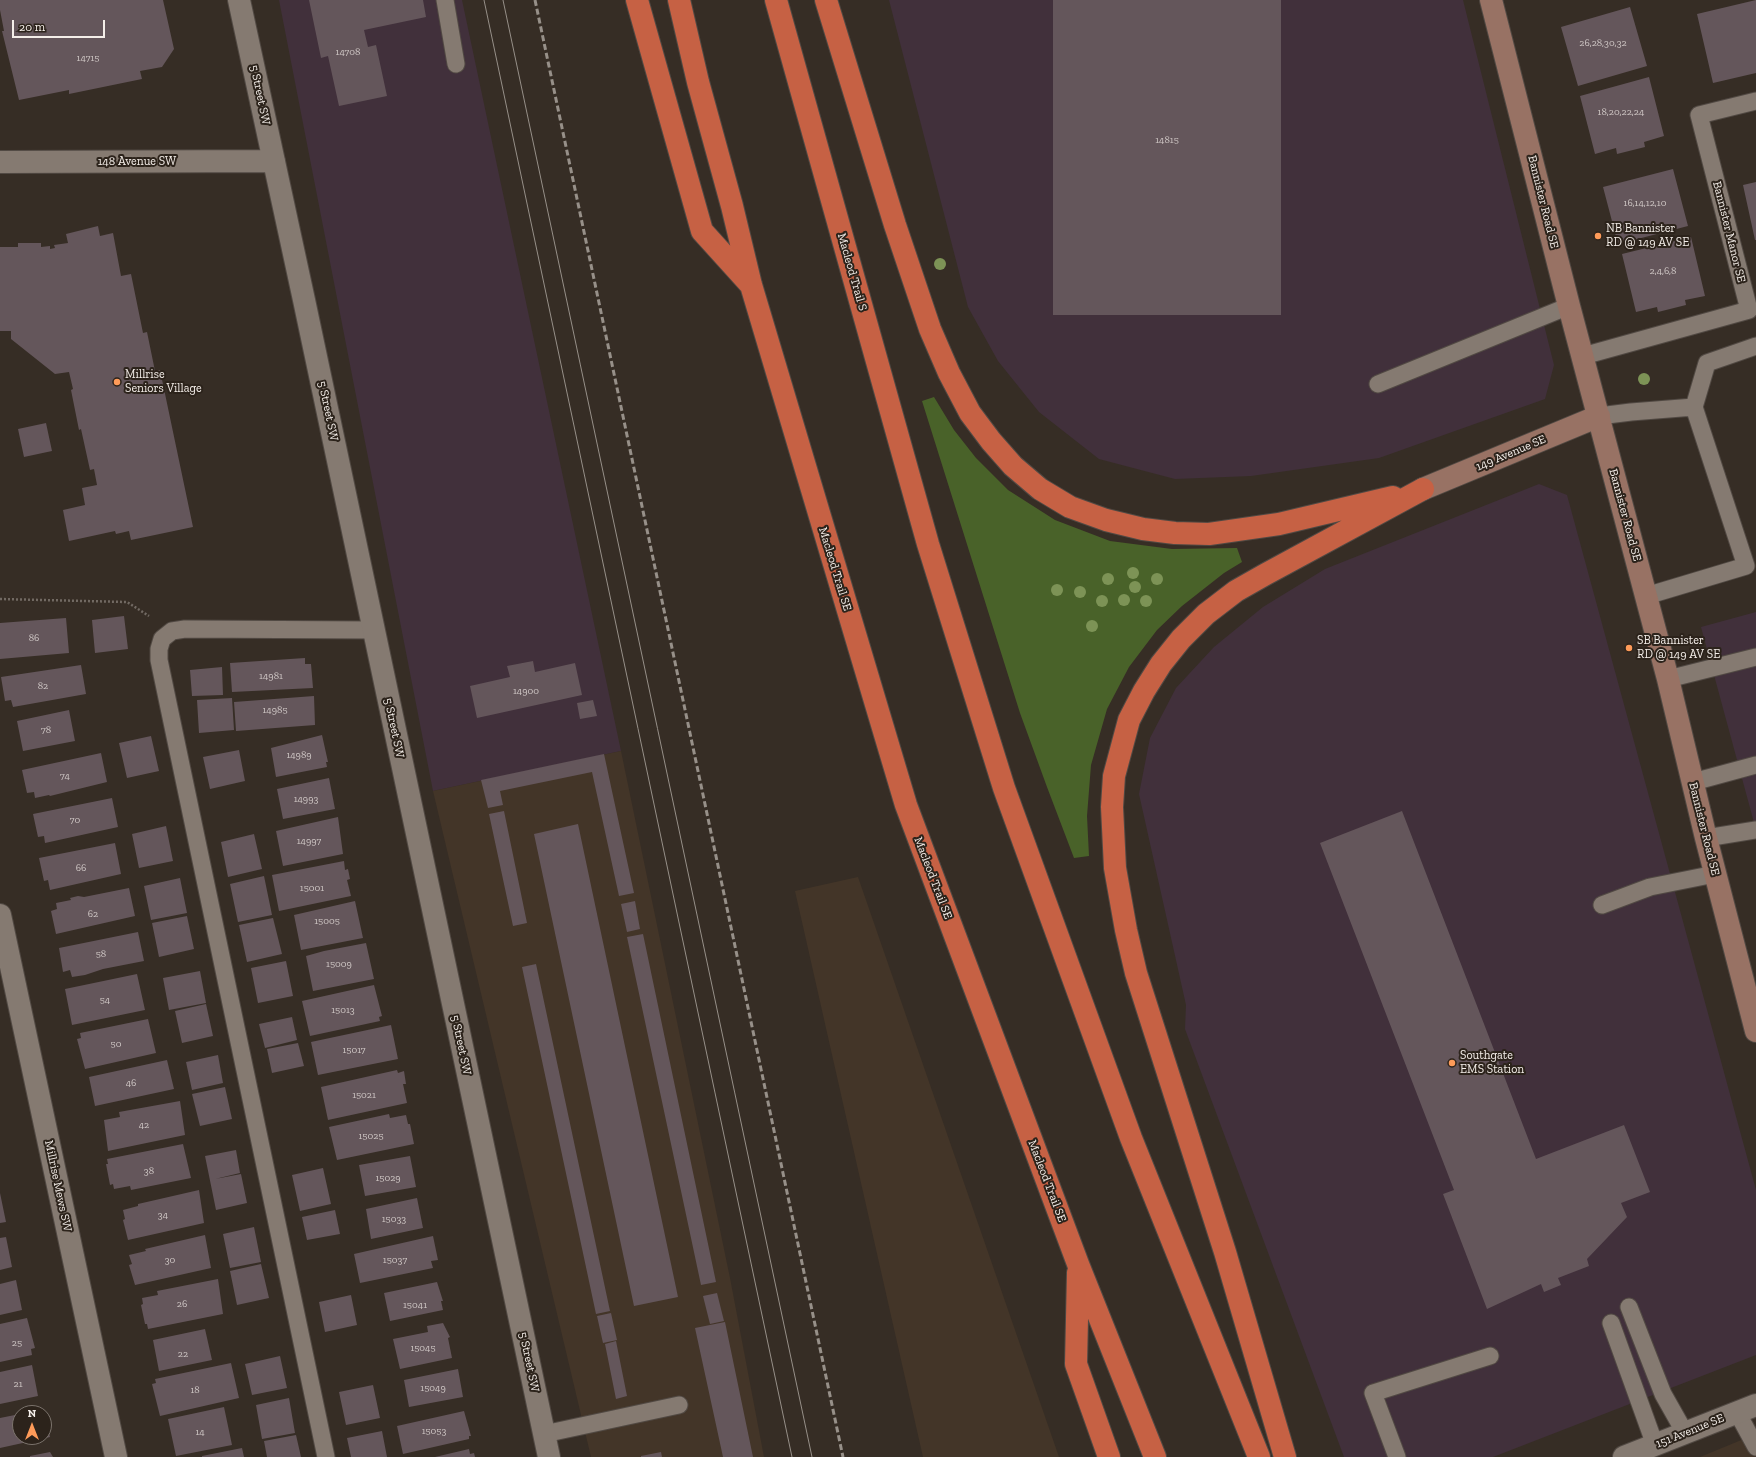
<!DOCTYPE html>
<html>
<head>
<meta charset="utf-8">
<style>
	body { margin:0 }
	#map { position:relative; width:1756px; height:1457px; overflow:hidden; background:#362d25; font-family:"Zilla Slab",serif }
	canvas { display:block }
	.north { position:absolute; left:12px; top:1405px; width:40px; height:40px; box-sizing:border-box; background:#2c231b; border:1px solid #7c746d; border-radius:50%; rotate:0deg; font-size:11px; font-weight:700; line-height:16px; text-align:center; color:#f4eee9 }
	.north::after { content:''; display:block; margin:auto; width:14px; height:18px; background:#fe9b59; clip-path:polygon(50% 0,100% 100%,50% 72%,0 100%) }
	.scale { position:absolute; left:12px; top:20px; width:93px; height:18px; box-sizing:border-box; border:2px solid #f4eee9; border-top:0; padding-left:5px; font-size:12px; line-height:14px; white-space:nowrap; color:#f4eee9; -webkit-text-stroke:3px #2c231b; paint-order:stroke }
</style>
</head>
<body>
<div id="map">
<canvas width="1756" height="1457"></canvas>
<div class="north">N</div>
<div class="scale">20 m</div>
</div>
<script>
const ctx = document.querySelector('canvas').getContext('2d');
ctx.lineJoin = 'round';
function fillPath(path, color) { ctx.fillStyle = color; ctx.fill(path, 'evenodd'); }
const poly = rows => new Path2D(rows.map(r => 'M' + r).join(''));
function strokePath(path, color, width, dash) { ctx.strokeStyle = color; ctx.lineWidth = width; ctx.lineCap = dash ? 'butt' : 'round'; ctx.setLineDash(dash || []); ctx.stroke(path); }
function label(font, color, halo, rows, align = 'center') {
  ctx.font = font + ' "Zilla Slab",serif'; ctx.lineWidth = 4; ctx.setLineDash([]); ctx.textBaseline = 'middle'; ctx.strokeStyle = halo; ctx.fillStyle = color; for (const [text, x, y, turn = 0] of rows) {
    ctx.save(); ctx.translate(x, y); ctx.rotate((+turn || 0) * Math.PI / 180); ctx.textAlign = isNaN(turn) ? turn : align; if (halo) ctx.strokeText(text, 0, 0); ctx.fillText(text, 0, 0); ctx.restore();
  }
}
fillPath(poly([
	[279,0,462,0,621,751,433,791],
	[889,0,1463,0,1554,365,1545,399,1379,458,1251,476,1175,479,1099,459,1039,412,998,361,968,307],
	[1539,484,1567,495,1756,1190,1756,1355,1493,1457,1344,1457,1185,1029,1186,1005,1139,794,1150,738,1176,688,1214,647,1263,607,1325,569],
	[1756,612,1756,830,1701,627]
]), '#41303b');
fillPath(poly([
	[621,751,730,1278,764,1457,591,1457,433,791],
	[858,877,1059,1457,923,1457,795,891],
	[1756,1434,1756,1457,1700,1457]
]), '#433528');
fillPath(poly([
	[934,397,954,430,976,458,1008,490,1055,520,1110,541,1172,549,1237,548,1242,562,1224,573,1182,606,1157,630,1129,667,1107,709,1091,765,1087,816,1089,856,1074,858,1047,787,1020,713,922,401]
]), '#496229');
fillPath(poly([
	[0,0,163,0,174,49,162,67,140,71,142,79,69,94,69,90,19,100,2,31,4,31,0,10],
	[309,0,423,0,426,17,364,30,368,47,376,45,387,96,339,106,328,56,321,58],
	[1053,0,1281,0,1281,315,1053,315],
	[1756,0,1756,73,1713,83,1697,14],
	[1630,7,1647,66,1578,86,1561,27],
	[1649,77,1664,136,1644,142,1645,147,1617,154,1616,148,1595,154,1580,96],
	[1673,169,1688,226,1618,244,1603,187],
	[1756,182,1756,240,1755,240,1743,185],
	[98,226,100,236,113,233,121,276,131,274,143,333,147,332,155,371,160,370,193,527,131,540,129,531,116,534,115,531,69,541,63,510,85,505,82,488,97,485,94,469,90,470,81,429,79,430,71,390,73,389,69,372,55,374,11,339,11,331,0,331,0,247,18,247,18,243,41,243,41,247,50,246,50,249,55,248,54,245,68,243,66,234],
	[1691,237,1705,296,1685,300,1686,305,1658,312,1657,307,1636,312,1622,254],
	[46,423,52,451,24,457,18,429],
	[124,616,128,649,95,653,92,620],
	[66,618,69,653,0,659,0,623],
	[305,658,305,664,311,664,313,688,232,692,230,663],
	[533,661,535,672,575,663,582,695,477,718,470,686,510,677,507,666],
	[81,665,86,694,13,707,11,700,5,701,1,677],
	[222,667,223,695,192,696,190,670],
	[314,696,315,725,236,731,234,702],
	[232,698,234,730,199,733,197,700],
	[593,700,597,716,580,719,577,703],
	[69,710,75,741,23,751,17,721],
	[322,735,328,762,326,762,327,767,276,777,271,748],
	[151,736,159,771,127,778,119,743],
	[239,750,245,781,210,789,203,757],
	[101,753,107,782,50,796,49,795,35,798,34,792,27,793,22,770],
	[604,754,634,893,619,896,592,772,500,791,503,805,488,808,481,780],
	[329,778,335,809,283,819,277,789],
	[112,798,118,827,45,843,44,836,38,837,33,814],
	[504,811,527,923,513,926,489,814],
	[1402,811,1536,1159,1624,1125,1650,1192,1621,1203,1627,1217,1587,1259,1589,1266,1558,1278,1561,1285,1544,1292,1541,1284,1487,1309,1443,1194,1454,1190,1320,843],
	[338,817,343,854,283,866,276,831],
	[578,824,678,1297,634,1306,534,834],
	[166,826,173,861,139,868,132,834],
	[254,834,262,869,228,877,221,842],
	[115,843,121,874,50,890,48,880,44,881,39,858],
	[344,861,345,870,348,869,350,879,347,880,351,896,279,911,272,875],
	[264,876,272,915,238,922,230,884],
	[180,878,187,913,151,920,144,886],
	[129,888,135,916,56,934,51,911,57,909,56,903,71,900,70,898,78,896,84,897],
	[355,901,363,938,301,950,294,915],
	[635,901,640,929,627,932,621,904],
	[187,916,194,949,159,957,152,923],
	[273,918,282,954,247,962,239,925],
	[138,932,144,961,103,969,85,975,72,977,70,970,63,972,59,948],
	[643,934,716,1282,701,1285,627,937],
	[366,943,374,979,313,991,306,956,324,951],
	[286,961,293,996,258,1003,251,968],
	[536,964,610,1311,596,1314,522,967],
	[200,971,206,1003,169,1010,163,978],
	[137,974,145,1010,72,1025,65,989],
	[374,985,382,1016,379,1017,380,1021,310,1036,302,1001],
	[206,1004,213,1036,182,1043,175,1011],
	[292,1017,297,1040,265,1048,259,1024],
	[148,1019,156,1053,85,1069,77,1039,81,1038,80,1033],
	[391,1025,398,1059,318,1075,311,1042],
	[298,1043,304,1066,272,1073,267,1049],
	[218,1055,223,1083,192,1090,186,1062],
	[167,1060,174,1089,95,1106,89,1077],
	[397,1070,398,1073,404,1071,406,1084,403,1084,407,1103,328,1120,321,1087],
	[225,1087,232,1119,200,1126,192,1094],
	[180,1101,185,1135,108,1151,104,1120,120,1117,119,1112],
	[389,1114,390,1118,406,1115,408,1124,410,1124,414,1144,337,1160,329,1127],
	[183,1144,191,1178,131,1190,130,1186,114,1189,113,1184,110,1185,106,1164,108,1164,107,1159],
	[236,1150,240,1173,215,1179,241,1174,247,1203,216,1210,205,1156],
	[410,1156,416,1187,365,1196,359,1165],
	[323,1168,331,1204,300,1211,292,1175],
	[199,1190,204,1223,128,1240,123,1220,125,1219,123,1210,138,1206,138,1204],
	[0,1193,6,1222,0,1223],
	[417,1198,423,1228,371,1239,366,1209],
	[335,1210,340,1234,307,1240,302,1217],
	[254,1227,261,1262,230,1268,223,1234],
	[205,1235,211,1268,135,1285,129,1265,132,1264,129,1255,146,1251,145,1249],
	[433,1236,438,1260,431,1261,433,1268,360,1283,354,1254],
	[6,1237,12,1267,0,1270,0,1238],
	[261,1264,269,1298,237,1305,230,1271],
	[218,1279,223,1314,148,1329,147,1324,145,1324,141,1305,143,1304,142,1298,158,1295,157,1291],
	[16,1280,22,1310,0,1315,0,1284],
	[437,1282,443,1301,441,1301,443,1310,390,1321,384,1293],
	[717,1293,724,1321,710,1324,703,1296],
	[351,1295,357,1325,325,1332,319,1302],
	[611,1313,617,1340,603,1343,597,1316],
	[27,1318,35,1348,31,1349,32,1355,0,1362,0,1324],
	[725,1322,753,1457,723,1457,695,1328],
	[443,1323,450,1337,448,1338,452,1358,400,1369,393,1339,428,1332,427,1326],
	[205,1329,212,1360,159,1371,153,1340],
	[616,1341,627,1396,616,1399,605,1344],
	[280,1356,287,1388,252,1395,245,1364],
	[231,1363,239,1398,160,1416,152,1384,156,1383,155,1379],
	[32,1365,38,1396,0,1404,0,1372],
	[458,1369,463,1397,409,1407,404,1380],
	[373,1385,380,1418,346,1425,339,1392],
	[289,1398,295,1433,262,1439,256,1405],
	[224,1407,232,1445,176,1456,168,1419],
	[43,1409,44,1413,27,1413,27,1412],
	[464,1411,471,1436,469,1436,469,1439,403,1454,397,1426],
	[20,1414,20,1437,44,1437,45,1416,50,1437,0,1448,0,1418],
	[382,1431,387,1457,351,1457,347,1438],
	[296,1435,301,1457,267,1457,264,1441],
	[242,1448,244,1457,202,1457,202,1456],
	[469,1449,470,1454,474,1453,475,1457,435,1457],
	[50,1452,53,1457,30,1457,30,1456],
	[661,1452,662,1457,641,1457,641,1456]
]), '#64565b');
const lane = poly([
	[445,0,456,64],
	[1583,356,1749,310,1699,115,1756,101],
	[1378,384,1569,306],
	[1599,416,1631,412,1694,407,1707,363,1756,346],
	[1646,596,1746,566,1694,407],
	[1668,679,1756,657],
	[1693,782,1756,765],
	[1706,838,1756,830],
	[1602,905,1650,887,1715,874],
	[1629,1307,1663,1394,1685,1433],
	[1611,1323,1655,1445],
	[1737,1412,1756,1447],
	[544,1434,679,1405],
	[326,1457,159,660,159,649,162,639,172,631,185,629,373,630],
	[1397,1457,1373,1393,1490,1356]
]);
const street = poly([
	[239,0,304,300,549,1457],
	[0,162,274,161],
	[0,915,116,1457],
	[1624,1457,1756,1405]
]);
const secondary = poly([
	[1491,0,1569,306,1668,679,1706,838,1756,1031],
	[1423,489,1599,416]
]);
const highway = poly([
	[637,0,702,231,749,283],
	[679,0,698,82,732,206,751,285,906,805,1078,1264,1155,1457],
	[776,0,928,544,1004,788,1131,1138,1259,1457],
	[826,0,895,225,930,329,949,373,970,413,991,441,1013,466,1040,489,1070,507,1106,520,1143,529,1175,533,1209,534,1279,524,1393,497],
	[1078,1273,1076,1364,1109,1457],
	[1285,1457,1225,1252,1136,973,1126,930,1115,868,1112,807,1114,776,1129,720,1144,691,1161,664,1181,639,1206,614,1236,591,1266,574,1423,489]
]);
strokePath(lane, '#514943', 19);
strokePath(street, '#514943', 24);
strokePath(secondary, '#514943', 24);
strokePath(highway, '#514943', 24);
strokePath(poly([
	[0,599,127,602,149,616]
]), '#726a63', 2.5, [2, 2]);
strokePath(lane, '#857a71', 17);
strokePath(street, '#857a71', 22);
strokePath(secondary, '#987264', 22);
strokePath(highway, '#c66144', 22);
strokePath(poly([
	[484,0,792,1457],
	[503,0,812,1457]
]), '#979089', 1);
strokePath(poly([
	[535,0,843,1457]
]), '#979089', 3, [6, 3]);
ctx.fillStyle = '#7d9356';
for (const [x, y] of [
	[940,264],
	[1644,379],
	[1133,573],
	[1108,579],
	[1157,579],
	[1135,587],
	[1057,590],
	[1080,592],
	[1124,600],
	[1102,601],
	[1146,601],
	[1092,626]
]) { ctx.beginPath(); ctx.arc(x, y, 6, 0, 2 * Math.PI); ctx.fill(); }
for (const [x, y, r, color] of [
	[1598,236,4,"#fe9b59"],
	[117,382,4,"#fe9b59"],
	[1629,648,4,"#fe9b59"],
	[1452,1063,4,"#fe9b59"]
]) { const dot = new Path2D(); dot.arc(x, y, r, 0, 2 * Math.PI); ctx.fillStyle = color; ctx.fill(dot); strokePath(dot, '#2c231b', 1.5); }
label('10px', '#d0c8c6', null, [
	["26,28,30,32",1603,43],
	["14708",348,52],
	["14715",88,58],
	["18,20,22,24",1621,112],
	["14815",1167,140],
	["16,14,12,10",1645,203],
	["2,4,6,8",1663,271],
	["86",34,638],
	["14981",271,676],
	["82",43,686],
	["14900",526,691],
	["14985",275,710],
	["78",46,730],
	["14989",299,755],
	["74",65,776],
	["14993",306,799],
	["70",75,820],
	["14997",309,841],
	["66",81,868],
	["15001",312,888],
	["62",93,914],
	["15005",327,921],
	["58",101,954],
	["15009",339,964],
	["54",105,1000],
	["15013",343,1010],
	["50",116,1044],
	["15017",354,1050],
	["46",131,1083],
	["15021",364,1095],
	["42",144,1125],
	["15025",371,1136],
	["38",149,1171],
	["15029",388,1178],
	["34",163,1215],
	["15033",394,1219],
	["30",170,1260],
	["15037",395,1260],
	["26",182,1304],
	["15041",415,1305],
	["25",17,1343],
	["15045",423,1348],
	["22",183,1354],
	["21",18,1384],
	["15049",433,1388],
	["18",195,1390],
	["15053",434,1431],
	["14",200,1432]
]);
label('12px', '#f4eee9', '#2c231b', [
	["5 Street SW",260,95,78],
	["148 Avenue SW",137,162],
	["Bannister Road SE",1543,202,76],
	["Bannister Manor SE",1729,232,76],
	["Macleod Trail S",852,272,74],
	["5 Street SW",328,411,78],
	["149 Avenue SE",1511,453,-23],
	["Bannister Road SE",1625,515,75],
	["Macleod Trail SE",835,569,73],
	["5 Street SW",394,728,78],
	["Bannister Road SE",1704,829,76],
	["Macleod Trail SE",933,878,69],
	["5 Street SW",461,1045,78],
	["Macleod Trail SE",1047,1181,69],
	["Millrise Mews SW",58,1186,78],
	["5 Street SW",529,1362,78],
	["151 Avenue SE",1690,1431,-22]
]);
label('12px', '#f4eee9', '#2c231b', [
	["NB Bannister",1606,229],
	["RD @ 149 AV SE",1606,243],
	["Millrise",125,375],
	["Seniors Village",125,389],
	["SB Bannister",1637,641],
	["RD @ 149 AV SE",1637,655],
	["Southgate",1460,1056],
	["EMS Station",1460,1070]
], 'left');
</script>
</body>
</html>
